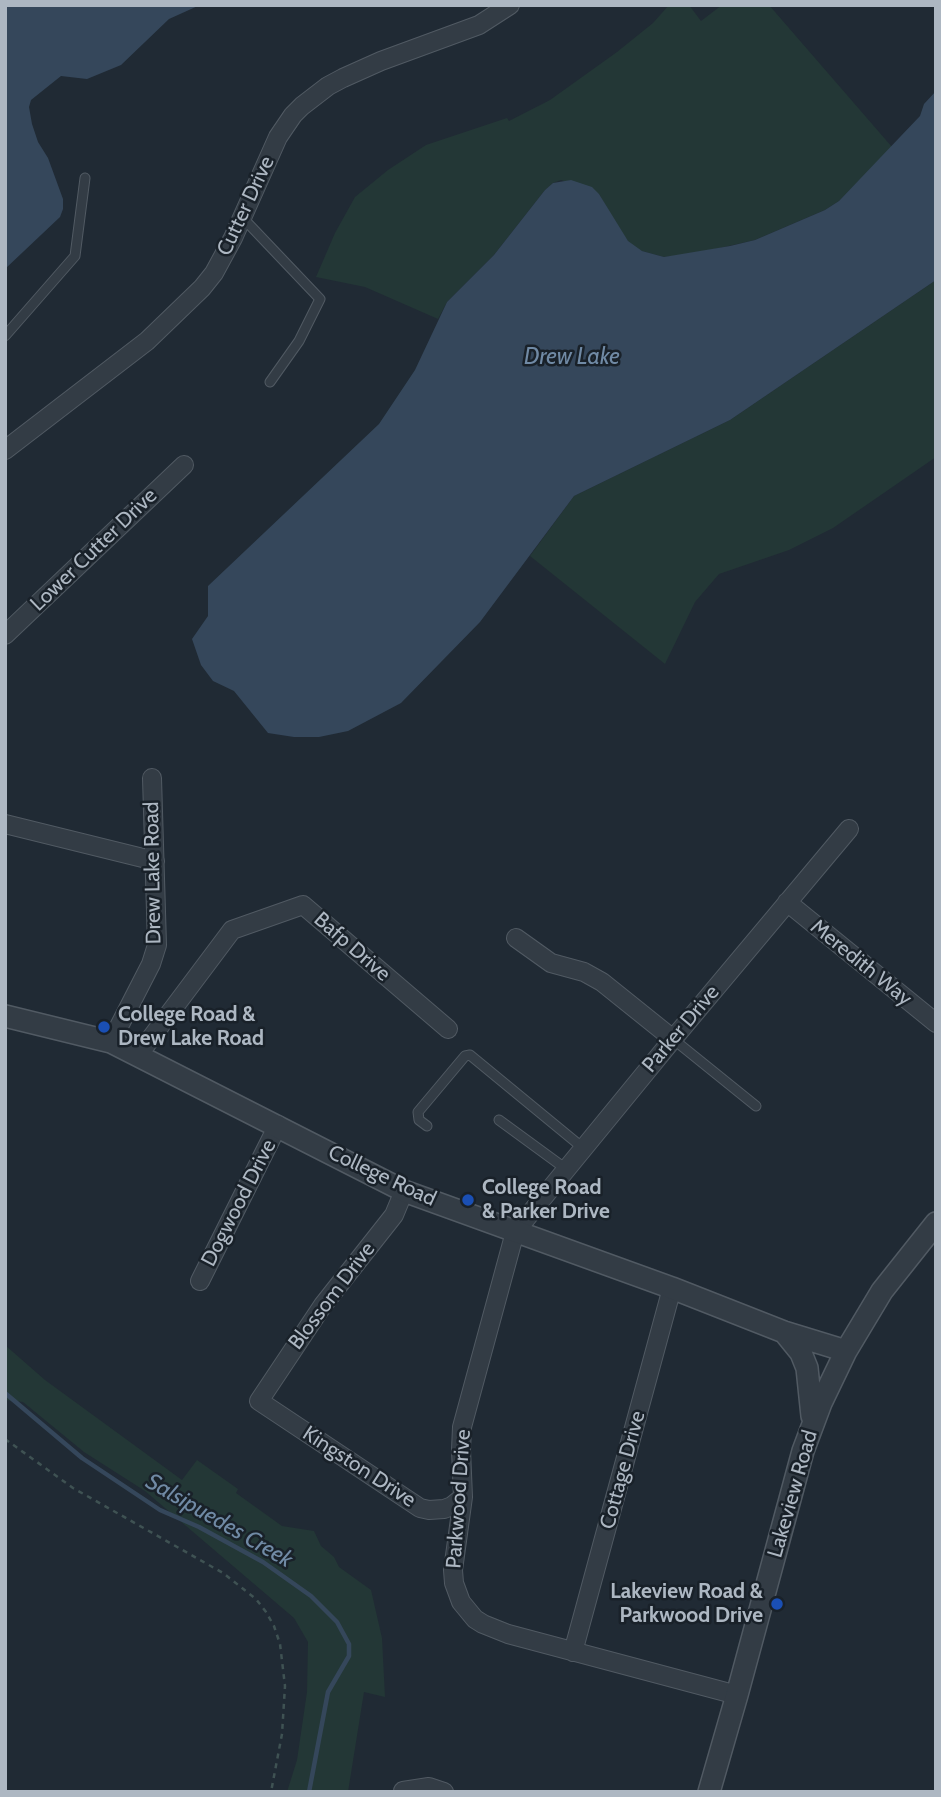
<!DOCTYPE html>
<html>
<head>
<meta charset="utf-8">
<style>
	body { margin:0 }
	#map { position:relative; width:941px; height:1797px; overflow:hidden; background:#202a34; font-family:Cabin,sans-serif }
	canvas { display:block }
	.frame { position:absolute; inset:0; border:7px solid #adb7c2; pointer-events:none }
</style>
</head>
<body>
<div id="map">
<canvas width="941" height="1797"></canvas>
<div class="frame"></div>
</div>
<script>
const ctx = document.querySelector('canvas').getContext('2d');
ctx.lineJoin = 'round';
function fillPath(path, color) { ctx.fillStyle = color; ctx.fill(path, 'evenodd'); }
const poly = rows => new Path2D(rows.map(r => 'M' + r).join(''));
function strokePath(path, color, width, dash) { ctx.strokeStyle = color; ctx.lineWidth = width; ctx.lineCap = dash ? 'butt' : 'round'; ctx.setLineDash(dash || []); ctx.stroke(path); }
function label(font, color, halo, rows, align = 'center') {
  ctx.font = font + ' Cabin,sans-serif'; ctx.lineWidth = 5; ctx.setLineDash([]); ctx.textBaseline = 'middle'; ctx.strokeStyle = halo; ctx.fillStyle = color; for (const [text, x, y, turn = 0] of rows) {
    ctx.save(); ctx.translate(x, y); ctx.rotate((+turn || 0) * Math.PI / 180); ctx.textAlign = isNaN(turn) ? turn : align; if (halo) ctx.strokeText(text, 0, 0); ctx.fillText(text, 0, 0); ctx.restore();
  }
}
fillPath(poly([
	[669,5,689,5,701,21,722,5,769,5,892,147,839,201,825,210,755,240,689,255,664,257,642,251,633,247,621,233,599,194,561,180,553,183,545,190,494,255,447,302,438,319,365,287,316,277,335,233,355,197,388,170,426,145,507,118,509,121,550,100,617,52,653,23],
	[936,280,936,457,833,528,789,550,719,574,695,602,665,664,530,556,574,496,730,420],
	[5,1345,45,1380,182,1480,197,1460,238,1489,236,1493,282,1526,314,1531,321,1546,334,1557,339,1567,371,1590,382,1638,385,1697,364,1692,348,1792,287,1792,297,1760,307,1692,308,1642,294,1618,145,1491,84,1452,23,1402,5,1400]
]), '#233736');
fillPath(poly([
	[5,5,200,5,169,19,121,65,87,79,61,76,31,100,29,107,32,124,38,142,48,158,63,199,63,209,60,217,5,269],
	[936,91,936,280,730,420,574,496,480,622,401,703,348,731,319,737,294,737,268,733,234,691,213,681,201,665,192,639,208,616,208,586,379,424,415,370,447,302,494,255,545,190,553,183,571,180,592,187,599,194,628,241,642,251,664,257,730,246,755,240,825,210,839,201,920,116,924,104]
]), '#35475b');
strokePath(poly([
	[5,1393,82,1458,160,1510,199,1527,263,1562,311,1596,337,1622,349,1644,349,1656,328,1692,309,1792]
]), '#35475b', 4.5);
const service = poly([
	[242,217,320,299,299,341,270,382],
	[5,336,75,256,85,178],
	[673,1039,756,1106],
	[499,1120,566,1169],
	[427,1126,419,1120,418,1112,465,1056,470,1055,583,1148]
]);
const minor = poly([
	[5,450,147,341,202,288,214,273,233,238,278,137,293,115,302,106,328,86,343,78,381,61,479,25,510,5],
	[5,635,184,465],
	[5,824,155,861],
	[787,902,936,1023],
	[516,938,551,963,584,972,602,982,673,1039],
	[111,1042,151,964,157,945,152,778],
	[139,1054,232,930,303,905,448,1029],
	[404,1191,394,1215,323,1305,259,1401,420,1508,429,1510,444,1509,452,1506,463,1497],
	[200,1281,278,1125],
	[573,1652,672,1288],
	[737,1695,508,1634,483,1624,475,1619,461,1602,454,1583,453,1570,463,1497,461,1450,462,1427,515,1232,673,1039,849,829],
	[403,1791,429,1787,444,1792]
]);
const tertiary = poly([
	[5,1016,111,1042,404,1191,672,1288,784,1332,846,1351],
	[784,1332,801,1353,807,1368,812,1416],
	[709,1792,737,1695,803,1451,821,1403,846,1351,882,1291,936,1223]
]);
strokePath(service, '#515a63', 11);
strokePath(minor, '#515a63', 20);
strokePath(tertiary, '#515a63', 24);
strokePath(poly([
	[5,1439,73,1488,223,1573,256,1599,266,1612,274,1626,280,1644,285,1686,282,1734,271,1792]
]), '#3f5253', 2.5, [5, 5]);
strokePath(service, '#333c45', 9);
strokePath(minor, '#333c45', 18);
strokePath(tertiary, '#333c45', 21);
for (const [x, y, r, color] of [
	[104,1027,7,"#1a4fb4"],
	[468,1200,7,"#1a4fb4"],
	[777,1604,7,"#1a4fb4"]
]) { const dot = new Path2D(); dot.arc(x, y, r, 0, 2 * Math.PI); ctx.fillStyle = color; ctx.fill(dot); strokePath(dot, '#192129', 2.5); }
label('21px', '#adb7c2', '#192129', [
	["Cutter Drive",246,206,-65],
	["Lower Cutter Drive",94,550,-44],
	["Drew Lake Road",153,873,-91],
	["Bafp Drive",352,947,41],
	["Meredith Way",861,963,39],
	["Parker Drive",681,1029,-50],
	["College Road",382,1176,25],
	["Dogwood Drive",239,1203,-63],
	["Blossom Drive",332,1296,-53],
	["Kingston Drive",359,1467,33],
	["Cottage Drive",623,1470,-75],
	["Lakeview Road",793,1494,-74],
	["Parkwood Drive",459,1499,-86]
]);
label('bold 21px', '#adb7c2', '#192129', [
	["College Road &",118,1015],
	["Drew Lake Road",118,1039],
	["College Road",482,1188],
	["& Parker Drive",482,1212],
	["Lakeview Road &",763,1592,"right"],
	["Parkwood Drive",763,1616,"right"]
], 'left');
label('italic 23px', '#708aa5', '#192129', [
	["Drew Lake",572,357],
	["Salsipuedes Creek",219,1521,30]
]);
</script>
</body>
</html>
